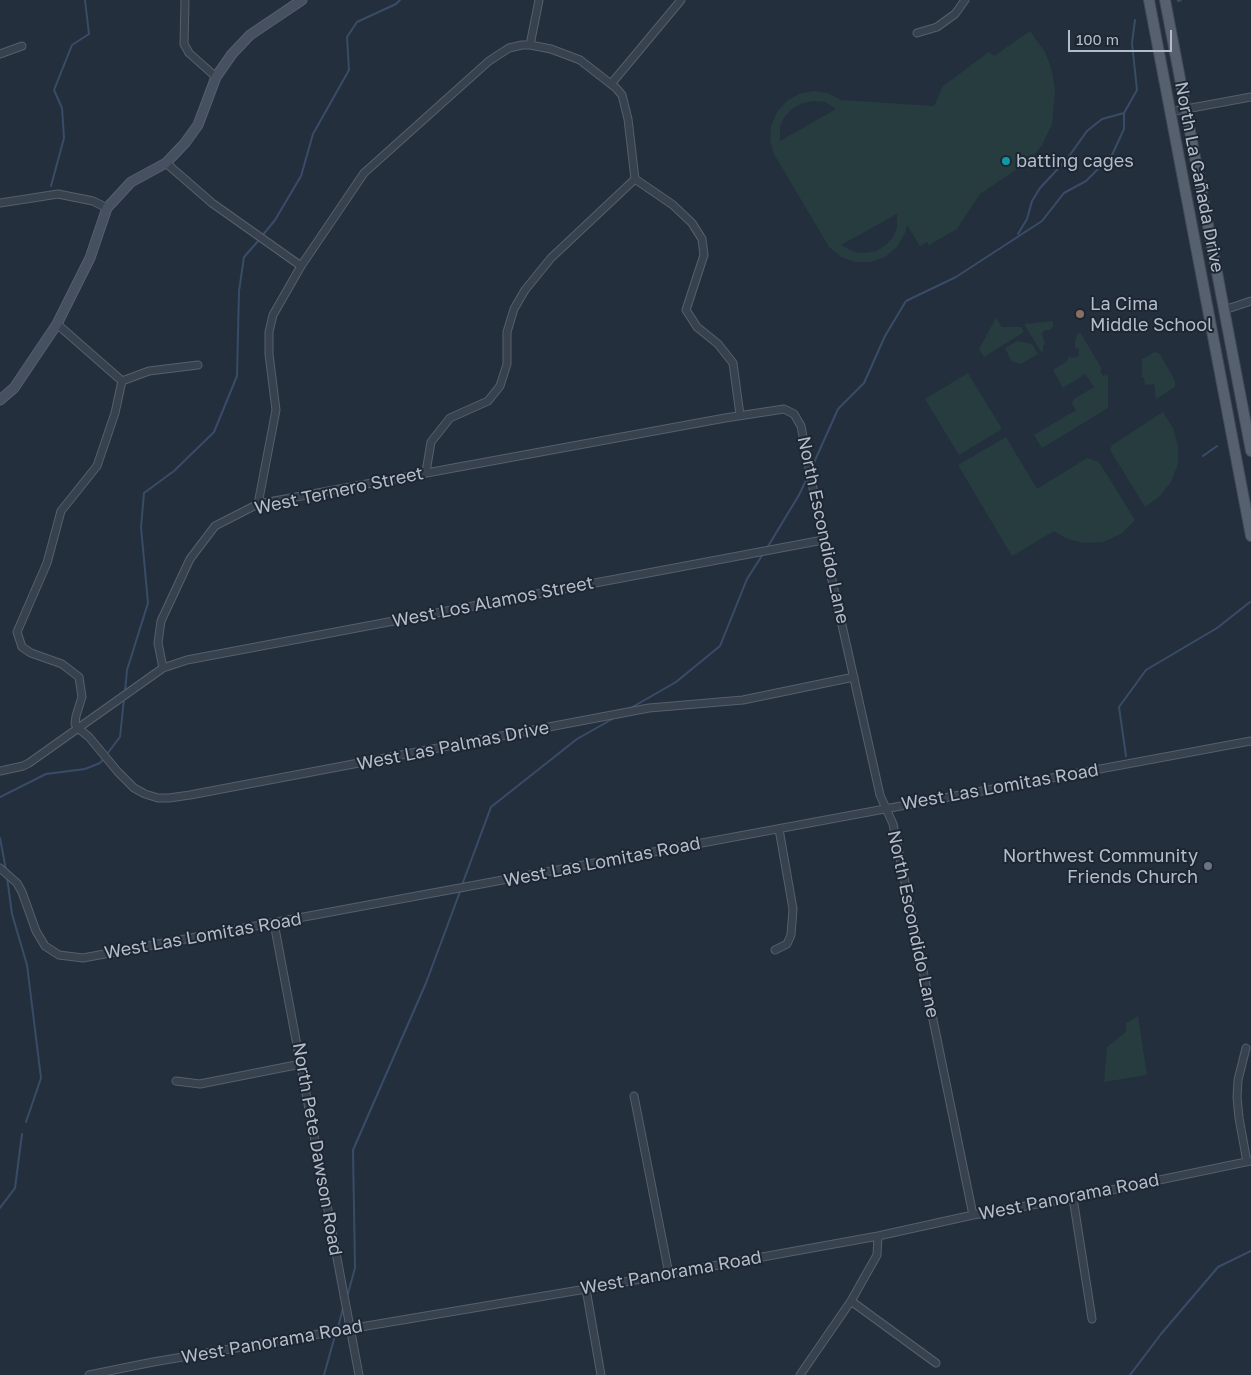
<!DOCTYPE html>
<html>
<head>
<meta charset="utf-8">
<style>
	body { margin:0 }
	#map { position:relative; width:1251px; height:1375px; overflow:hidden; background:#242f3e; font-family:"Golos Text",sans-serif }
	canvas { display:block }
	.scale { position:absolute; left:1068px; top:30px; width:104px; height:22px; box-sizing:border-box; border:2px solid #b4bcc9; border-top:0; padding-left:6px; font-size:15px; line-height:18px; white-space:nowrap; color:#b4bcc9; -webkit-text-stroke:4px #1d2633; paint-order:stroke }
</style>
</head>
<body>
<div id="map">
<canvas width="1251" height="1375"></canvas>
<div class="scale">100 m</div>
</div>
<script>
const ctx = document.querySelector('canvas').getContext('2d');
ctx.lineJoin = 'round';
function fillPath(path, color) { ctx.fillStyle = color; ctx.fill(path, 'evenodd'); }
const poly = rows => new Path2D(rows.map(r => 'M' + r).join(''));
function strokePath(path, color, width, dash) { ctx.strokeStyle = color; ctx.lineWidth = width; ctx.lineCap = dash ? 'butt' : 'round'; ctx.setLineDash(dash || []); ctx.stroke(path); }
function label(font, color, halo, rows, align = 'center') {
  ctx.font = font + ' "Golos Text",sans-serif'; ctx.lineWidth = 4; ctx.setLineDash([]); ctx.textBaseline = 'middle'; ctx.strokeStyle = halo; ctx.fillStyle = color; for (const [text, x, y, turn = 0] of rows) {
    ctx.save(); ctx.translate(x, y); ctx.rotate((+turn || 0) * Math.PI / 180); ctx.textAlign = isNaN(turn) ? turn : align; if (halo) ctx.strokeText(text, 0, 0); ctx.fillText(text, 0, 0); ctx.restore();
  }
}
fillPath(poly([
	[1030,31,1045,52,1052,71,1055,91,1052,124,1042,145,1029,161,980,194,957,229,929,245,927,242,920,246,907,225,905,233,897,247,885,257,871,262,855,262,841,257,829,247,774,154,770,140,771,126,777,112,787,101,799,94,814,91,828,93,841,100,934,106,943,86,989,52,994,56],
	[814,101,825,102,836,109,780,141,780,126,785,116,793,108,803,103],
	[897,214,897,227,893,237,886,245,876,251,865,253,854,252,841,245],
	[996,318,1002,327,1021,327,1024,332,984,357,979,349],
	[1053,321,1053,327,1050,330,1045,330,1043,332,1042,335,1045,343,1043,346,1043,351,1041,352,1024,324],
	[1080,332,1102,369,1100,370,1103,376,1108,375,1108,408,1042,448,1034,435,1076,410,1072,404,1074,399,1094,387,1085,374,1063,388,1053,370,1066,362,1069,357,1075,358,1079,355,1079,349,1075,347,1075,343,1077,335],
	[1017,341,1032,344,1038,354,1021,364,1011,361,1005,348],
	[1155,352,1160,354,1175,381,1175,387,1156,399,1154,384,1145,385,1144,377,1142,377,1142,359],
	[968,373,1002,429,959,455,925,399],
	[1163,412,1173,428,1178,446,1178,464,1171,482,1160,496,1145,507,1110,450,1112,445],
	[1006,437,1037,489,1087,458,1099,462,1135,520,1121,534,1103,542,1083,543,1065,538,1054,531,1012,556,958,465],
	[1138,1016,1147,1075,1104,1082,1107,1047,1126,1032,1126,1023]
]), '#263c3f');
strokePath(poly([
	[1178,1,1181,0],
	[51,186,64,138,62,108,54,90,72,45,89,34,85,0],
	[1018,234,1027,219,1032,201,1040,188,1067,159,1087,131,1102,119,1124,113],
	[262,236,275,220,301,176,313,134,349,70,347,37,357,22,396,4,400,0],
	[1203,456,1217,446],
	[812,467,838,409,864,383,885,336,906,301,956,277,1042,221,1064,193,1086,181,1112,155,1124,129,1124,113,1137,90,1132,43,1135,20],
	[767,548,799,495,808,476],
	[125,692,127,670,148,603,141,527,144,493,174,471,214,432,237,376,239,291,244,257,259,240],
	[629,709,676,682,720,646,747,579,763,554],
	[107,754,120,737,124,699],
	[1126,756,1119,707,1146,670,1217,628,1250,602],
	[0,797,46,774,85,769,100,763,104,758],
	[0,838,6,870],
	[7,877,12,914,27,965,41,1078,26,1122],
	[462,885,491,807,577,739,614,718],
	[0,1208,15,1188,22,1134],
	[347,1297,355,1268,353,1150,426,983,461,889],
	[338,1328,343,1308],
	[324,1375,336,1332],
	[1130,1375,1161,1334,1218,1267,1251,1251]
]), '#394c67', 2);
const street = poly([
	[185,0,184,44,189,53,216,77],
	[917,33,937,27,955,14,965,0],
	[530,45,539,0],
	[0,54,22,46],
	[611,84,681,0],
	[1170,112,1251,97],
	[166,163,212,203,301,266],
	[0,203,58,194,93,201,107,208],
	[1224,310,1251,301],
	[57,324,122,381],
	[122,381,115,413,97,466,61,511,47,563,17,632,22,647,31,653,62,664,79,677,82,697,76,716,75,724,79,729,89,737,118,772,134,788,145,794,158,798,169,798,190,795,649,708,743,700,854,677],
	[122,381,149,371,198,365],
	[426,472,431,442,450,418,488,401,500,386,507,364,507,332,514,309,525,290,551,258,635,179],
	[258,504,276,410,269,354,269,332,273,315,301,266,364,173,489,61,509,48,522,45,530,45,551,49,580,60,616,88,622,95,628,119,635,179,673,205,692,223,702,239,704,255,686,310,697,327,718,344,733,363,740,415],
	[163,668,187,660,823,540],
	[0,771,23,766,29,763,163,668,158,643,161,621,190,559,215,526,258,504,725,418,784,409,794,414,801,426,823,540,880,795,893,824,973,1215],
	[0,868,17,883,22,892,36,931,45,946,59,955,83,958,1251,741],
	[274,923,359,1375],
	[775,950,787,944,791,935,793,909,779,829],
	[1246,1048,1238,1080,1237,1097,1239,1118,1247,1162],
	[176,1081,200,1084,301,1064],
	[634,1096,669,1274],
	[1073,1198,1092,1319],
	[586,1289,601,1375],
	[851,1301,936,1363],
	[89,1375,153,1362,586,1289,878,1236,973,1215,1073,1198,1251,1161],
	[800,1375,851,1301,877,1255,878,1236]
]);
const secondary = poly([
	[0,400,14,388,57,324,90,258,107,208,131,182,166,163,185,143,198,125,216,77,232,54,250,35,302,0]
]);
const primary = poly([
	[1149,0,1251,536],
	[1165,0,1251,451]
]);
strokePath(street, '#565f6c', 9);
strokePath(secondary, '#565f6c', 11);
strokePath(primary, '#414a57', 12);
strokePath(street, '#38414e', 7);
strokePath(secondary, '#465061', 9);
strokePath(primary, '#56606e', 10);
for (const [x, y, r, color] of [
	[1006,161,5,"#0f9aa8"],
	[1080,314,5,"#8d6e63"],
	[1208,866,5,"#6b7280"]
]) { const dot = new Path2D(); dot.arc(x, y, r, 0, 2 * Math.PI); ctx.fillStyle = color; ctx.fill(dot); strokePath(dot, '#1d2633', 2); }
label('18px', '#b4bcc9', '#1d2633', [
	["batting cages",1016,161],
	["La Cima",1090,304],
	["Middle School",1090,325],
	["Northwest Community",1198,856,"right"],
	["Friends Church",1198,877,"right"]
], 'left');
label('18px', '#b4bcc9', '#1d2633', [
	["North La Cañada Drive",1199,177,79],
	["West Ternero Street",339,491,-12],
	["North Escondido Lane",823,530,78],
	["West Los Alamos Street",493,602,-11],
	["West Las Palmas Drive",453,746,-11],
	["West Las Lomitas Road",1000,787,-10],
	["West Las Lomitas Road",602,862,-11],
	["North Escondido Lane",913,924,78],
	["West Las Lomitas Road",203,936,-10],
	["North Pete Dawson Road",317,1149,80],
	["West Panorama Road",1069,1197,-11],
	["West Panorama Road",671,1273,-10],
	["West Panorama Road",272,1342,-10]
]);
</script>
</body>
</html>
